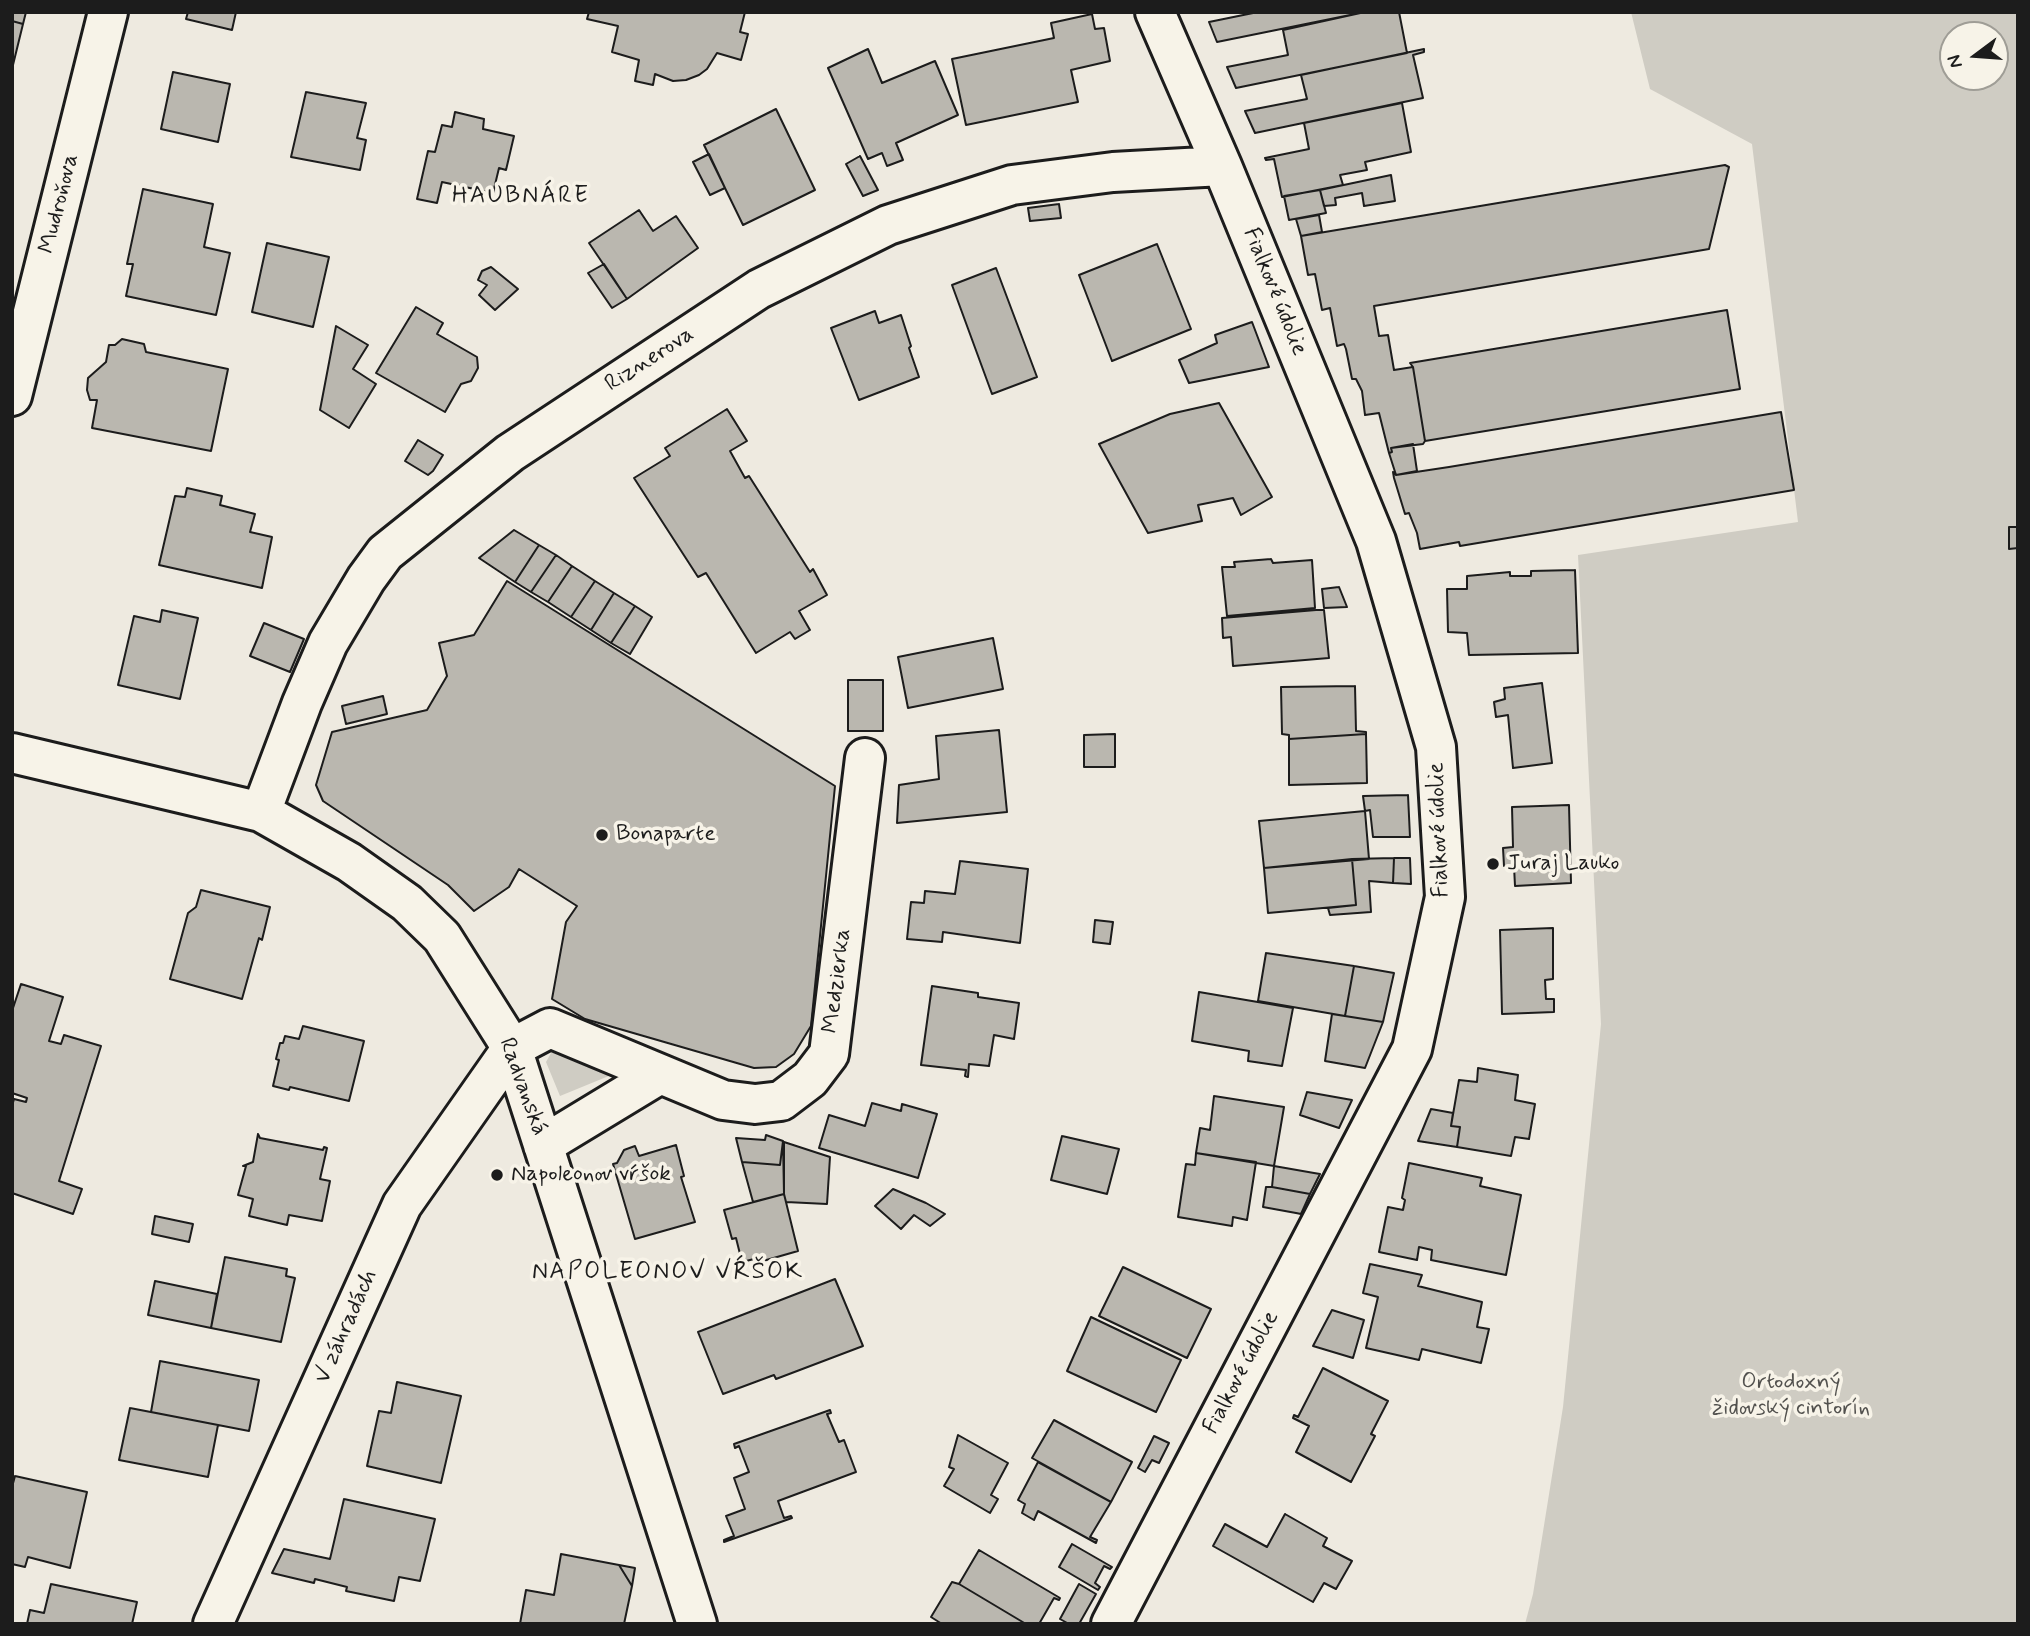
<!DOCTYPE html>
<html>
<head>
<meta charset="utf-8">
<style>
	body { margin:0 }
	#map { position:relative; width:2030px; height:1636px; overflow:hidden; background:#eeeae0; font-family:Mynerve,sans-serif }
	canvas { display:block }
	.frame { position:absolute; inset:0; border:14px solid #1c1c1c; pointer-events:none }
	.north { position:absolute; left:1939px; top:21px; width:70px; height:70px; box-sizing:border-box; background:#f7f3e8; border:2px solid #9f9d96; border-radius:50%; rotate:254deg; font-size:19px; font-weight:700; line-height:28px; text-align:center; color:#1c1c1c }
	.north::after { content:''; display:block; margin:auto; width:24px; height:32px; background:#1c1c1c; clip-path:polygon(50% 0,100% 100%,50% 72%,0 100%) }
</style>
</head>
<body>
<div id="map">
<canvas width="2030" height="1636"></canvas>
<div class="frame"></div>
<div class="north">N</div>
</div>
<script>
const ctx = document.querySelector('canvas').getContext('2d');
ctx.lineJoin = 'round';
function fillPath(path, color) { ctx.fillStyle = color; ctx.fill(path, 'evenodd'); }
const poly = rows => new Path2D(rows.map(r => 'M' + r).join(''));
function strokePath(path, color, width, dash) { ctx.strokeStyle = color; ctx.lineWidth = width; ctx.lineCap = dash ? 'butt' : 'round'; ctx.setLineDash(dash || []); ctx.stroke(path); }
function label(font, color, halo, rows, align = 'center') {
  ctx.font = font + ' Mynerve,sans-serif'; ctx.lineWidth = 7; ctx.setLineDash([]); ctx.textBaseline = 'middle'; ctx.strokeStyle = halo; ctx.fillStyle = color; for (const [text, x, y, turn = 0] of rows) {
    ctx.save(); ctx.translate(x, y); ctx.rotate((+turn || 0) * Math.PI / 180); ctx.textAlign = isNaN(turn) ? turn : align; if (halo) ctx.strokeText(text, 0, 0); ctx.fillText(text, 0, 0); ctx.restore();
  }
}
fillPath(poly([
	[1631,12,2018,12,2018,1624,1525,1624,1533,1594,1563,1407,1601,1024,1578,555,1798,522,1752,144,1650,89],
	[1953,35,1995,35,1995,77,1953,77],
	[569,1049,621,1071,560,1096,546,1062,551,1053]
]), '#cfccc3');
const building = poly([
	[12,12,26,12,23,24,12,21,12,12],
	[188,12,236,12,232,30,186,19,188,12],
	[589,12,745,12,740,32,748,34,741,60,717,53,707,69,699,75,686,80,673,81,655,74,653,85,635,81,639,60,612,52,618,26,587,19,589,12],
	[1258,12,1365,12,1217,42,1209,22,1258,12],
	[1365,12,1399,12,1407,53,1236,88,1227,67,1288,55,1283,30,1365,12],
	[1092,14,1095,29,1104,28,1110,61,1071,70,1078,102,966,125,952,59,1054,38,1051,23,1092,14],
	[12,21,23,24,12,69,12,21],
	[868,49,882,83,935,61,958,115,896,143,903,160,887,166,882,153,868,159,828,68,868,49],
	[1424,49,1424,52,1413,55,1423,98,1255,133,1245,111,1307,99,1301,75,1424,49],
	[173,72,230,84,218,142,161,129,173,72],
	[306,92,366,103,357,138,366,140,360,170,291,157,306,92],
	[1402,103,1411,152,1365,162,1367,170,1340,175,1343,185,1282,197,1274,159,1266,160,1265,158,1309,149,1304,123,1402,103],
	[776,109,815,190,743,225,704,145,776,109],
	[455,112,484,119,483,129,514,136,506,170,499,168,493,193,442,182,437,203,417,199,428,151,435,152,442,125,452,127,455,112],
	[709,154,725,188,710,195,693,162,709,154],
	[860,156,878,190,863,196,846,164,860,156],
	[1725,165,1729,167,1709,249,1374,306,1379,336,1388,335,1394,370,1413,367,1425,441,1423,444,1391,448,1392,452,1389,453,1379,413,1365,415,1362,391,1356,379,1352,379,1346,349,1344,344,1337,346,1330,308,1322,310,1315,274,1308,275,1301,236,1725,165],
	[1391,175,1395,201,1364,206,1362,193,1335,198,1336,205,1324,206,1320,190,1391,175],
	[143,189,213,204,204,247,230,253,216,315,126,296,133,264,127,264,143,189],
	[1320,190,1326,213,1289,220,1284,196,1320,190],
	[1059,204,1061,218,1030,221,1028,208,1059,204],
	[639,210,653,231,676,216,698,248,627,299,589,243,639,210],
	[1319,215,1322,232,1301,236,1296,219,1319,215],
	[267,243,329,257,313,327,252,312,267,243],
	[1157,244,1191,329,1112,361,1079,275,1157,244],
	[604,264,627,299,612,308,588,273,604,264],
	[491,267,518,289,495,310,479,295,487,285,478,280,482,271,491,267],
	[996,268,1037,377,992,394,952,285,996,268],
	[416,307,443,323,437,334,477,357,478,368,471,381,461,384,445,412,376,373,416,307],
	[1727,310,1740,389,1425,441,1413,367,1410,363,1727,310],
	[875,311,879,323,901,315,911,346,909,348,919,377,859,400,831,328,875,311],
	[1252,322,1269,367,1189,383,1179,360,1217,343,1215,335,1252,322],
	[336,326,368,345,353,369,376,384,349,428,320,410,336,326],
	[122,339,144,344,146,352,228,369,211,451,92,428,97,400,90,400,87,390,88,378,106,362,109,345,115,345,122,339],
	[1219,403,1272,497,1241,515,1233,498,1198,505,1202,521,1148,533,1099,444,1170,414,1219,403],
	[727,409,747,441,730,451,745,478,749,476,810,572,813,569,827,595,799,611,810,630,795,639,790,632,756,653,706,573,698,577,634,478,670,456,665,448,727,409],
	[1781,412,1794,490,1460,546,1459,542,1420,549,1417,533,1409,513,1405,514,1394,478,1393,472,1396,475,1449,467,1781,412],
	[418,440,443,455,433,471,428,475,405,461,418,440],
	[1413,444,1417,471,1396,475,1389,453,1392,452,1391,448,1413,444],
	[187,488,222,496,220,505,255,514,250,532,272,537,262,588,159,565,175,496,185,497,187,488],
	[2009,527,2018,527,2018,548,2009,549,2009,527],
	[514,530,539,545,515,582,479,558,514,530],
	[539,545,556,555,531,592,515,582,539,545],
	[556,555,572,566,548,602,531,592,556,555],
	[1271,559,1273,563,1312,560,1315,608,1227,616,1222,567,1235,567,1234,562,1271,559],
	[572,566,595,581,571,617,548,602,572,566],
	[1575,570,1578,653,1469,655,1467,633,1448,632,1447,589,1467,589,1467,576,1510,572,1510,576,1531,576,1531,571,1575,570],
	[507,581,835,786,811,1026,794,1054,776,1067,754,1068,585,1019,552,999,566,922,577,906,519,869,509,887,474,911,448,885,323,801,316,785,332,732,427,710,447,676,439,643,474,635,507,581],
	[595,581,614,593,591,630,571,617,595,581],
	[1339,587,1347,607,1324,608,1322,589,1339,587],
	[614,593,635,606,611,643,591,630,614,593],
	[635,606,652,617,630,654,611,643,635,606],
	[162,610,198,618,180,699,118,685,134,616,160,622,162,610],
	[1316,610,1324,610,1329,658,1233,666,1231,637,1223,638,1222,618,1316,610],
	[264,623,304,639,290,672,250,656,264,623],
	[993,638,1003,689,908,708,898,657,993,638],
	[848,680,883,680,883,731,848,731,848,680],
	[1542,683,1552,763,1513,768,1508,715,1496,717,1494,702,1505,699,1504,688,1542,683],
	[1355,686,1356,731,1366,732,1366,734,1289,739,1289,735,1282,734,1281,687,1355,686],
	[383,696,387,714,346,724,342,706,383,696],
	[999,730,1007,812,897,823,899,785,939,779,936,736,999,730],
	[1115,734,1115,767,1084,767,1084,735,1115,734],
	[1366,734,1367,783,1289,785,1289,739,1366,734],
	[1408,795,1410,837,1373,837,1370,810,1365,811,1363,796,1408,795],
	[1569,805,1571,883,1515,886,1514,866,1504,866,1503,848,1513,847,1512,807,1569,805],
	[1365,811,1369,859,1264,868,1259,821,1365,811],
	[1394,858,1410,858,1411,884,1393,883,1394,858],
	[1394,858,1393,883,1369,881,1371,912,1330,915,1328,908,1356,905,1352,859,1394,858],
	[1352,859,1356,905,1268,913,1264,868,1352,859],
	[960,861,1028,869,1020,943,943,932,942,942,907,939,911,902,924,903,925,891,955,894,960,861],
	[201,890,270,907,262,940,259,938,242,999,170,979,188,913,196,907,201,890],
	[1095,920,1113,922,1110,944,1093,942,1095,920],
	[1553,928,1553,979,1545,980,1546,999,1554,999,1554,1012,1502,1014,1500,930,1553,928],
	[1266,953,1354,966,1345,1016,1258,1001,1266,953],
	[1354,966,1394,973,1383,1022,1345,1016,1354,966],
	[21,984,63,997,49,1041,61,1044,64,1035,101,1046,59,1181,82,1189,73,1214,12,1193,12,1106,14,1099,26,1102,27,1098,12,1093,12,1011,21,984],
	[932,986,978,993,978,997,1019,1003,1014,1039,994,1035,989,1066,969,1064,968,1077,965,1076,966,1070,921,1065,932,986],
	[1199,992,1293,1008,1282,1066,1248,1061,1249,1051,1192,1041,1199,992],
	[1332,1014,1383,1022,1365,1068,1325,1061,1332,1014],
	[303,1026,364,1041,349,1101,290,1087,289,1090,273,1086,279,1060,276,1059,280,1043,283,1043,285,1036,299,1039,303,1026],
	[1478,1068,1518,1075,1515,1100,1535,1104,1529,1139,1515,1137,1511,1156,1457,1147,1460,1127,1451,1126,1459,1080,1477,1082,1478,1068],
	[1307,1092,1352,1100,1339,1128,1300,1115,1307,1092],
	[1214,1096,1284,1107,1274,1166,1196,1153,1200,1128,1210,1130,1214,1096],
	[872,1103,901,1111,902,1104,937,1114,918,1178,819,1148,829,1115,865,1126,872,1103],
	[1431,1109,1453,1113,1451,1126,1460,1127,1457,1147,1418,1141,1431,1109],
	[258,1134,260,1138,323,1150,324,1147,327,1148,320,1179,330,1181,322,1221,289,1215,287,1225,249,1216,253,1199,238,1195,246,1166,243,1166,253,1162,258,1134],
	[766,1135,783,1141,780,1165,742,1162,736,1138,765,1140,766,1135],
	[1062,1136,1119,1149,1107,1194,1051,1180,1062,1136],
	[783,1141,784,1194,753,1202,742,1162,780,1165,783,1141],
	[784,1142,830,1157,827,1204,786,1202,784,1194,784,1142],
	[676,1145,684,1176,681,1177,695,1222,635,1239,613,1164,617,1163,624,1150,635,1146,639,1156,676,1145],
	[1196,1153,1256,1162,1247,1220,1233,1217,1232,1226,1178,1217,1186,1164,1195,1165,1196,1153],
	[1409,1163,1482,1178,1480,1186,1521,1195,1506,1275,1431,1260,1432,1250,1419,1247,1417,1260,1379,1252,1388,1207,1403,1210,1405,1200,1402,1198,1409,1163],
	[1274,1166,1314,1173,1320,1174,1310,1194,1272,1187,1274,1166],
	[1266,1187,1272,1187,1310,1194,1301,1214,1296,1213,1263,1207,1266,1187],
	[893,1189,926,1203,945,1214,930,1226,914,1215,901,1229,875,1206,893,1189],
	[784,1194,798,1251,763,1261,762,1257,742,1262,736,1238,732,1239,724,1210,784,1194],
	[155,1216,193,1224,189,1242,152,1234,155,1216],
	[225,1257,287,1269,286,1276,295,1278,281,1342,211,1328,225,1257],
	[1370,1264,1422,1275,1418,1286,1482,1302,1477,1327,1489,1329,1481,1363,1422,1349,1419,1360,1366,1348,1378,1297,1363,1293,1370,1264],
	[1123,1267,1211,1309,1187,1358,1099,1316,1123,1267],
	[835,1279,863,1346,776,1379,774,1375,723,1394,698,1332,835,1279],
	[155,1281,217,1294,211,1328,148,1315,155,1281],
	[1332,1310,1364,1320,1353,1358,1313,1346,1332,1310],
	[1091,1317,1181,1360,1156,1412,1067,1371,1091,1317],
	[160,1361,259,1380,249,1431,151,1412,160,1361],
	[1323,1368,1388,1401,1371,1434,1375,1436,1351,1482,1296,1452,1309,1426,1293,1418,1294,1415,1298,1417,1323,1368],
	[397,1382,461,1396,441,1483,367,1466,379,1411,391,1413,397,1382],
	[130,1408,218,1425,208,1477,119,1460,130,1408],
	[830,1410,831,1413,827,1414,839,1442,844,1440,856,1472,778,1501,784,1518,791,1516,792,1518,724,1542,724,1540,734,1536,726,1516,745,1509,734,1478,749,1472,739,1446,735,1448,734,1444,830,1410],
	[1054,1420,1132,1462,1111,1502,1032,1458,1054,1420],
	[958,1435,1008,1463,991,1495,998,1499,990,1513,944,1486,954,1469,949,1467,958,1435],
	[1154,1436,1169,1443,1159,1463,1152,1460,1145,1472,1138,1468,1154,1436],
	[1038,1462,1111,1502,1090,1537,1097,1540,1096,1543,1038,1511,1034,1520,1022,1513,1025,1504,1018,1500,1038,1462],
	[15,1476,87,1492,70,1568,28,1557,25,1567,12,1564,12,1487,15,1476],
	[344,1499,435,1519,420,1581,399,1577,394,1601,346,1591,347,1587,315,1579,314,1583,272,1573,284,1549,330,1559,344,1499],
	[1285,1514,1327,1538,1323,1546,1352,1561,1336,1589,1324,1583,1313,1602,1213,1546,1225,1524,1267,1547,1285,1514],
	[1072,1544,1112,1567,1110,1569,1104,1566,1095,1583,1100,1587,1098,1590,1059,1567,1072,1544],
	[979,1550,1060,1598,1059,1600,1054,1598,1039,1624,1026,1624,959,1584,979,1550],
	[561,1554,619,1565,632,1586,624,1624,520,1624,526,1590,554,1595,561,1554],
	[619,1565,635,1568,632,1586,619,1565],
	[952,1582,959,1584,1026,1624,942,1624,931,1617,952,1582],
	[51,1584,137,1602,132,1624,27,1624,30,1610,44,1613,51,1584],
	[1079,1584,1096,1594,1079,1624,1069,1624,1060,1619,1079,1584]
]);
fillPath(building, '#bab7af');
strokePath(building, '#1c1c1c', 2);
const minor = poly([
	[12,396,108,12],
	[12,753,261,812,349,862,407,903,442,937,512,1048,697,1624],
	[261,812,302,703,328,643,366,579,385,553,510,453,759,289,888,225,1012,185,1113,172,1222,166],
	[543,1145,660,1074],
	[213,1624,402,1205,512,1048,550,1028,723,1100,755,1104,781,1101,810,1079,829,1054,865,758],
	[1111,1624,1412,1049,1445,897,1436,747,1376,541,1222,166,1155,12]
]);
strokePath(minor, '#1c1c1c', 44);
strokePath(minor, '#f7f3e8', 38);
for (const [x, y, r, color] of [
	[602,835,7,"#1c1c1c"],
	[1493,864,7,"#1c1c1c"],
	[497,1175,7,"#1c1c1c"]
]) { const dot = new Path2D(); dot.arc(x, y, r, 0, 2 * Math.PI); ctx.fillStyle = color; ctx.fill(dot); strokePath(dot, '#f7f3e8', 2.5); }
label('23px', '#1c1c1c', '#f7f3e8', [
	["Mudroňova",60,204,-76],
	["Fialkové údolie",1274,292,68],
	["Riznerova",650,360,-33],
	["Fialkové údolie",1440,830,-92],
	["Medzierka",838,981,-83],
	["Radvanská",522,1087,70],
	["V záhradách",347,1327,-66],
	["Fialkové údolie",1242,1373,-62]
]);
label('23px', '#1c1c1c', '#f7f3e8', [
	["Bonaparte",616,835],
	["Juraj Lauko",1507,864],
	["Napoleonov vŕšok",511,1175]
], 'left');
label('23px', '#52514e', '#f7f3e8', [
	["Ortodoxný",1791,1383],
	["židovský cintorín",1791,1409]
]);
ctx.letterSpacing = '2px';
label('24px', '#1c1c1c', '#f7f3e8', [
	["HAUBNÁRE",521,197],
	["NAPOLEONOV VŔŠOK",668,1273]
]);
ctx.letterSpacing = '0px';
</script>
</body>
</html>
